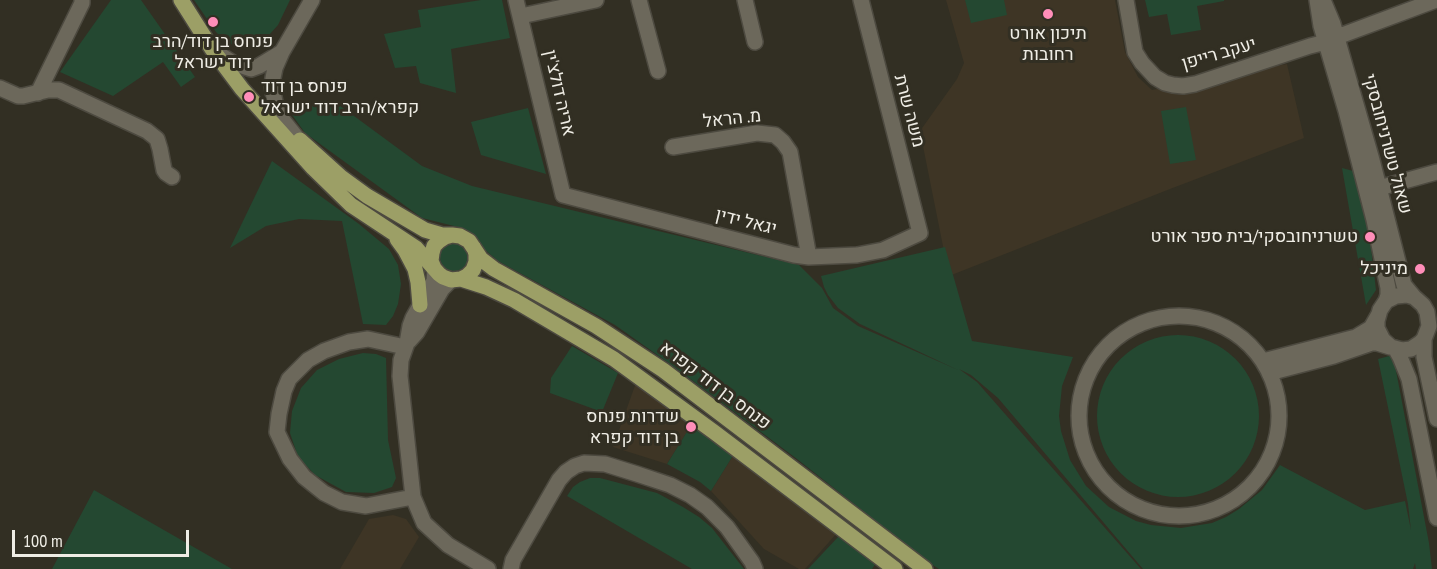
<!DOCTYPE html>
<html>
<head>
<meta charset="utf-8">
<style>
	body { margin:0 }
	#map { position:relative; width:1437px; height:569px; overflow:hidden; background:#322f23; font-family:"PT Sans Narrow",sans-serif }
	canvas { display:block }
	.scale { position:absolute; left:12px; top:530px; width:177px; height:27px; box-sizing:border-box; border:3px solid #efede5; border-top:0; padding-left:8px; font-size:18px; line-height:21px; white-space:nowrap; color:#efede5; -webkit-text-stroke:4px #322f23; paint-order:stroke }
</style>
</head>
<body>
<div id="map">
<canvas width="1437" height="569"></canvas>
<div class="scale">100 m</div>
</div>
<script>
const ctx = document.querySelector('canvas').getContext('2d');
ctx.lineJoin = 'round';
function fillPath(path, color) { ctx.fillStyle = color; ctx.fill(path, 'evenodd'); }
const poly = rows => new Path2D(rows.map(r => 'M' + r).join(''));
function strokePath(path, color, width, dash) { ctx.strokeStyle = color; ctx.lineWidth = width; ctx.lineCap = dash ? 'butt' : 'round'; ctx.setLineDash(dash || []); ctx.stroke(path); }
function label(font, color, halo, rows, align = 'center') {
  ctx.font = font + ' "PT Sans Narrow",Heebo,sans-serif'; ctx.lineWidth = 6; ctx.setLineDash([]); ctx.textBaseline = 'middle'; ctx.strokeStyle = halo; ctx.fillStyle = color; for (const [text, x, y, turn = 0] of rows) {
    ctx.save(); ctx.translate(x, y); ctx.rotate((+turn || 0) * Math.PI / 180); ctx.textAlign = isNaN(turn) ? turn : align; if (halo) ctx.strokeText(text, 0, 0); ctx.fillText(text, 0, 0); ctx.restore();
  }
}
fillPath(poly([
	[946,0,1115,0,1125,52,1138,77,1152,90,1287,64,1304,138,1170,189,949,276,920,131,957,79,964,63],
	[637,380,693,422,667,464,613,447],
	[734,454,837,533,805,569,799,569,764,549,711,491],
	[393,515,406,519,419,537,400,569,340,569,369,519]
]), '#3e3525');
fillPath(poly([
	[111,0,141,0,195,77,181,87,163,62,113,96,60,72],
	[194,0,290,0,278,25,261,44,252,48,238,48,226,42,216,32],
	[481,0,502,0,510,38,451,49,456,93,420,83,416,66,395,68,384,34,421,27,418,10],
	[965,0,1004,0,1007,15,971,23],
	[1145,0,1224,0,1224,1,1197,6,1201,30,1171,35,1167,14,1149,17],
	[283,102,335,102,422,166,472,186,799,265,822,288,833,308,858,326,958,370,860,324,838,308,828,295,824,287,821,276,945,247,972,341,1073,357,1062,386,1059,416,1061,431,1070,460,1086,486,1109,507,1136,521,1151,525,1181,528,1212,523,1226,517,1239,509,1262,490,1280,465,1365,510,1405,501,1411,530,1408,504,1378,359,1393,355,1429,543,1432,569,1416,569,1415,563,1413,569,1143,569,998,398,971,375,959,369,977,382,1141,569,939,569,928,562,797,459,673,366,615,325,498,261,458,227,422,218,305,133],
	[1186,107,1196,160,1170,164,1161,111],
	[528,108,546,174,481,155,471,122],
	[272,161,359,224,389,249,398,265,401,284,398,304,393,316,386,325,363,324,342,221,299,219,266,226,230,248],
	[1342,168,1357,172,1365,197,1376,290,1366,305],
	'440 257a14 14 0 1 1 28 0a14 14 0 1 1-28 0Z',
	'1097 416a81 81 0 1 1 162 0a81 81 0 1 1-162 0Z',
	[572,346,618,373,602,412,550,393,551,378],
	[363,353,376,354,386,358,388,440,396,478,392,487,374,493,346,492,315,475,298,457,290,433,292,411,301,388,317,370,339,359],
	[693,422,734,454,711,491,700,482,667,464],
	[590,478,600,478,657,493,683,507,699,517,712,528,744,569,692,569,567,496,573,487,580,482],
	[94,490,232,569,52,569],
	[839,536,876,563,872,569,808,569]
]), '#244831');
const minor = poly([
	[516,0,563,195,794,255,809,257,857,255,883,250,920,233,861,0],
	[639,0,658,71],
	[745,0,755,42],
	[1126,0,1135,52,1142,63,1155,77,1165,83,1173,85,1183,86,1195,84,1310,46,1326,42,1333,45],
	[1317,0,1321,26,1346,111,1374,220,1388,288,1388,295,1386,301],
	[1323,0,1333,24,1372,160,1404,285,1414,297],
	[521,16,596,0],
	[1337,37,1436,0],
	[216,52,233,63,251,69,259,66,282,52],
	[0,88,18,96,23,96,48,90,59,90,147,131,157,139,160,149,164,170,166,173,172,177],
	[38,93,82,3,82,0],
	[297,138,281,118,276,107,272,87,273,78,275,68,282,52,312,0],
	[673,147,757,133,775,135,783,142,790,152,809,257],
	[1379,188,1437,172],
	[435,270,434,281,413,318,410,326,407,343,401,360,400,376,413,497,424,523,448,545,488,569],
	[1407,295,1414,297,1423,305,1427,312,1429,326,1424,339,1420,343,1411,349,1402,350,1391,347,1383,340,1377,328,1377,321,1380,310,1386,301,1396,296,1407,295],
	'1079 416a100 100 0 1 1 200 0a100 100 0 1 1-200 0Z',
	[1424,339,1424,357,1437,419],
	[409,341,417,332,442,289,451,280],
	[405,347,368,339,349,342,324,351,308,360,289,379,284,391,279,414,277,432,290,459,304,477,324,493,342,502,366,506,413,497],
	[1395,348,1400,357,1409,379,1437,518],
	[1263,361,1356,337,1371,328,1379,314],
	[1269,373,1334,356,1372,343,1377,343,1390,347],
	[511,569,513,560,559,480,566,472,575,466,584,463,605,464,637,474,670,485,690,495,707,507,727,527,752,562,755,569]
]);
const major = poly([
	[181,0,212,49,242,89,313,168,351,205,416,248,439,274,443,277,451,280,461,279,467,276,473,270,476,262,476,254,474,248],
	[300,140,341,177,367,196,425,230,442,235,452,235],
	[397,239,405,250,415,269,418,282,420,305],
	[434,268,431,261,432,253,434,246,439,241,445,237,452,235,460,236,469,241,481,259,494,269,596,326,663,370,925,569],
	[461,279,486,287,514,300,614,359,714,432,895,569]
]);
strokePath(minor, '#4d4a40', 18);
strokePath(major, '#4d4a40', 18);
strokePath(minor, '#6c685b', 15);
strokePath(major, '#9c9f66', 15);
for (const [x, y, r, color] of [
	[1048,14,6,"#ff8eb9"],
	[213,22,6,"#ff8eb9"],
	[249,97,6,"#ff8eb9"],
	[1370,237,6,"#ff8eb9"],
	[1420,269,6,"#ff8eb9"],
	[691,427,6,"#ff8eb9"]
]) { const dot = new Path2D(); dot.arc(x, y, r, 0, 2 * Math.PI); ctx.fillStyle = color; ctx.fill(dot); strokePath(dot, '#322f23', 2); }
label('18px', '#efede5', '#322f23', [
	["תיכון אורט",1048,34,"center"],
	["רחובות",1048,55,"center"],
	["פנחס בן דוד/הרב",213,42,"center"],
	["דוד ישראל",213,63,"center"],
	["פנחס בן דוד",261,87,"left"],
	["קפרא/הרב דוד ישראל",261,108,"left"],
	["טשרניחובסקי/בית ספר אורט",1358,237],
	["מיניכל",1408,269],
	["שדרות פנחס",679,417],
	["בן דוד קפרא",679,438]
], 'right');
label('18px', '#efede5', '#322f23', [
	["יעקב רייפן",1219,54,-16],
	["אריה דולצ'ין",559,93,77],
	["משה שרת",909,111,75],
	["מ. הראל",732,119,-6],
	["שאול טשרניחובסקי",1387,144,75],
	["יגאל ידין",746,222,14],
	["פנחס בן דוד קפרא",715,386,37]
]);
</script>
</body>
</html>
